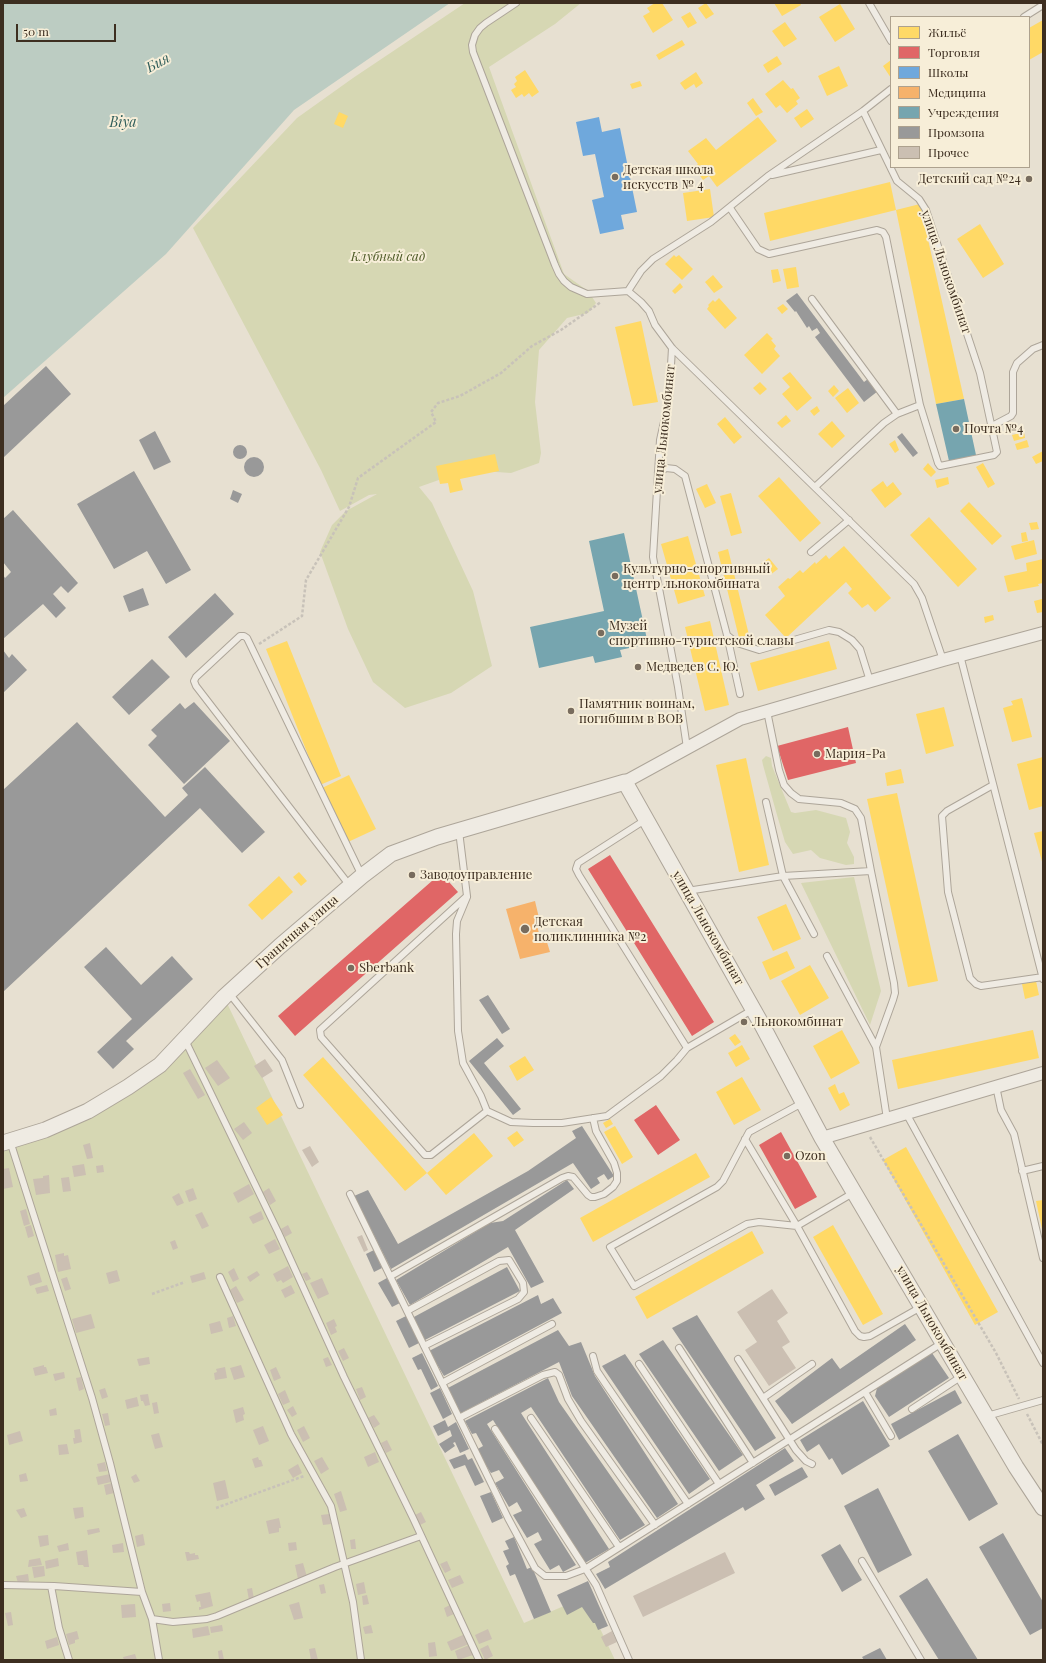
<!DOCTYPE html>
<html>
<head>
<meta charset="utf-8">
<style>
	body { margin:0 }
	#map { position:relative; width:1046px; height:1663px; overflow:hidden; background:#e7e0d1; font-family:"Playfair Display",serif }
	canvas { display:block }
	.frame { position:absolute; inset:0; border:4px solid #3d2e20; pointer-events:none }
	.legend { position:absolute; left:890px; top:16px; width:140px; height:152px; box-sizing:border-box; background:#f7eed8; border:1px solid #ada18e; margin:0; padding:5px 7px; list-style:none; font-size:12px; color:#3d2e20 }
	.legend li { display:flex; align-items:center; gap:8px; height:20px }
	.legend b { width:20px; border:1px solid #ada18e }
	.scale { position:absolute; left:16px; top:24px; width:100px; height:18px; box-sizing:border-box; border:2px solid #3d2e20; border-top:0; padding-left:5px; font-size:12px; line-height:14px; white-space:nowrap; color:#3d2e20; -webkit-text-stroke:3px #f7eed8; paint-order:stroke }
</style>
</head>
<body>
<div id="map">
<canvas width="1046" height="1663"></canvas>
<div class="frame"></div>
<ul class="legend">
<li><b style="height:11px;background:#ffd966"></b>Жильё</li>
<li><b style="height:11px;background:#e06666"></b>Торговля</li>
<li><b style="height:11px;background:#6fa8dc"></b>Школы</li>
<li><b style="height:11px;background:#f6b26b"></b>Медицина</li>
<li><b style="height:11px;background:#76a5af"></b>Учреждения</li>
<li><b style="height:11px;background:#999"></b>Промзона</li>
<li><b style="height:11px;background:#cbbfb2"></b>Прочее</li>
</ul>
<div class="scale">50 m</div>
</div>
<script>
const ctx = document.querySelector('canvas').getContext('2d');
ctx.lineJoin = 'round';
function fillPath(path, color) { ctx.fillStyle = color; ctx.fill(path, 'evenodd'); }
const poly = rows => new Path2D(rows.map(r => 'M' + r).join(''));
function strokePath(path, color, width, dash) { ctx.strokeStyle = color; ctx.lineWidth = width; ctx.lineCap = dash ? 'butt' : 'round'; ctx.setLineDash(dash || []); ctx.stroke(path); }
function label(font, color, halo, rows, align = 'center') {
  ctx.font = font + ' "Playfair Display",serif'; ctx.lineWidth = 4; ctx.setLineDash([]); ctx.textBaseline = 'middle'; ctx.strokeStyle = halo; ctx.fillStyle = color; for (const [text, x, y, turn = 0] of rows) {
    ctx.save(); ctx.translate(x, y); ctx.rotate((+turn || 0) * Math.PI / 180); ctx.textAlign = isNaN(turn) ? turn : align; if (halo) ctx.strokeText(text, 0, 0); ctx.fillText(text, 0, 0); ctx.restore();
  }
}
fillPath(poly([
	[465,3,581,3,555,24,489,67,564,274,588,291,596,303,588,313,567,318,539,350,535,402,541,453,539,463,511,473,467,470,419,487,432,503,473,591,492,666,451,693,405,708,373,682,348,629,320,552,332,525,346,511,377,494,369,495,340,511,321,470,193,228,297,118,353,78],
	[766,756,771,758,772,766,791,812,795,813,816,810,846,818,850,832,847,843,854,857,854,864,846,865,820,858,811,850,793,854,785,842,777,815,763,765,762,760],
	[854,877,881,991,870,1025,801,883],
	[224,997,524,1623,585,1597,615,1660,3,1660,3,1143,128,1087]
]), '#d6d7b3');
fillPath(poly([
	[3,3,450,3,294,110,166,254,3,398]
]), '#bcccc2');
fillPath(poly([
	[655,3,662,3,673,20,653,33,643,16,650,12,647,8],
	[706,3,714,14,706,19,698,8],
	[774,3,800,3,801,5,782,16],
	[840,4,855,29,835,42,819,17],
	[690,12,697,23,688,28,681,17],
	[1043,20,1043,52,1029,60,1029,28],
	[785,22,797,39,784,47,772,31],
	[682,40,685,45,659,60,656,55],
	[777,56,782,64,768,73,763,65],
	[891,60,891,78,883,66],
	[839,66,848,86,827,96,818,76],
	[525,70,539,92,532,97,529,93,524,97,522,94,516,98,511,90,516,87,514,84,517,81,515,77],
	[696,72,703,83,696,88,694,84,685,90,680,83],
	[783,80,791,89,793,88,800,98,796,101,798,104,787,113,780,105,776,108,765,94],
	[640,81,642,86,632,89,630,84],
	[753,98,763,112,756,116,747,103],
	[807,109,814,119,801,128,794,118],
	[339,112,348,116,343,128,334,124],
	[758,117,777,141,717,187,709,176,703,180,694,167,698,164,688,151,706,138,716,150],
	[890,182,896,210,770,241,764,213],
	[710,189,714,217,687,221,683,193],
	[920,204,964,399,936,404,896,210],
	[980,224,1004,264,983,278,957,239],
	[674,255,676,257,679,255,693,269,682,280,665,264],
	[796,267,799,287,787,289,783,269],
	[778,269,781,281,773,283,771,270],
	[713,275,723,287,714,293,705,282],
	[680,283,683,287,675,294,672,291],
	[719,298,737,318,725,329,707,309,709,306,708,305,713,300,715,302],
	[783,304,788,309,782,314,777,308],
	[641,321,658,402,633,406,615,327],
	[767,333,773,339,771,340,776,346,774,349,780,356,762,374,744,355],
	[790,372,812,398,797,411,782,394,790,387,782,378],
	[760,382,767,389,760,395,753,388],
	[834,385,839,391,833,397,828,391],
	[848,388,859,403,847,413,835,398],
	[817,406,820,411,814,416,810,411],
	[786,415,791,421,782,428,777,423],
	[725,417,742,437,734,444,717,424],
	[832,421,845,436,832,448,818,434],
	[1024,432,1025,438,1014,441,1012,435],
	[895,440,899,450,895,453,889,444],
	[1027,440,1029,447,1017,450,1015,444],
	[1043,451,1043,461,1036,464,1032,457],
	[495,454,499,471,460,479,463,490,450,493,448,483,440,484,436,466],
	[928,463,936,472,931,477,923,469],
	[983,463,995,484,988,488,976,467],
	[779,477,821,523,800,542,758,496],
	[948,477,949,484,937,488,935,480],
	[883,481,887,487,893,482,902,494,885,508,871,490],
	[707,484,716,503,705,508,696,489],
	[731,493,742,533,731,536,720,496],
	[969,502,1002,536,992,545,960,511],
	[929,517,977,569,958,587,910,535],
	[1037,522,1039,529,1031,530,1029,523],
	[1026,532,1028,541,1022,542,1021,533],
	[688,536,705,596,678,604,661,544],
	[1034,540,1037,554,1015,560,1011,546],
	[844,546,891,598,875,612,868,604,862,608,848,593,852,589,846,582,786,638,765,615,785,596,778,587,788,578,790,579,800,570,803,573,815,562,816,564,826,555,829,559],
	[728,549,749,635,739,638,718,552],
	[769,558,778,569,770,575,761,564],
	[1043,559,1043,583,1038,584,1039,586,1008,592,1004,576,1027,571,1026,563],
	[1042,599,1043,612,1037,613,1034,601],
	[993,615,994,620,985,623,984,617],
	[710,621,729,705,705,711,685,627],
	[287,641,341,776,320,785,266,649],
	[829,641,837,669,758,691,750,663],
	[1022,698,1032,737,1012,742,1003,708,1013,705,1011,701],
	[944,707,954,746,926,754,916,714],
	[1043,757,1043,806,1029,810,1017,764],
	[746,758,769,865,739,872,716,765],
	[901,769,904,783,887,786,885,773],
	[349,775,376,829,348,842,322,788],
	[897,793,938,981,908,987,867,799],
	[1043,831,1043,865,1034,833],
	[299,872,307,881,301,886,293,877],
	[279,876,293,892,262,920,248,905],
	[786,904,801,939,773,951,757,917],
	[787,951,795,968,770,980,762,962],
	[810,965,829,998,800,1015,781,981],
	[1036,981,1039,995,1025,999,1022,984],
	[842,1030,860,1063,831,1079,813,1046],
	[1033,1030,1039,1058,898,1089,892,1060],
	[735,1034,741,1042,735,1046,729,1038],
	[742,1045,750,1059,736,1067,728,1053],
	[525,1056,534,1070,517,1081,509,1066],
	[323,1057,427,1173,405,1191,303,1075],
	[742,1077,761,1110,734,1125,716,1092],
	[835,1084,839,1094,844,1092,850,1105,840,1111,828,1088],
	[271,1097,283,1115,267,1125,256,1108],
	[610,1119,613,1124,606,1128,603,1123],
	[615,1126,633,1157,622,1164,604,1132],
	[517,1131,524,1140,514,1147,507,1138],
	[474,1133,493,1156,446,1195,427,1173],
	[906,1147,998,1312,975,1325,883,1160],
	[696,1153,710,1177,593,1242,580,1218],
	[1043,1200,1043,1229,1042,1229,1036,1201],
	[833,1225,883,1314,863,1325,813,1237],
	[752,1231,764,1253,647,1319,635,1297]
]), '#ffd966');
fillPath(poly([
	[848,727,856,763,788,780,777,746],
	[610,855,714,1022,692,1036,588,869],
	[441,873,458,892,295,1036,278,1016],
	[656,1105,680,1140,658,1155,634,1120],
	[781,1132,817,1197,795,1209,759,1145]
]), '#e06666');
fillPath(poly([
	[599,117,602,132,620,128,637,212,621,215,624,229,600,234,592,200,604,197,595,154,583,156,576,122]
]), '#6fa8dc');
fillPath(poly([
	[535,901,539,918,535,919,541,940,546,939,550,952,520,959,506,909]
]), '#f6b26b');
fillPath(poly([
	[964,399,976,455,949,461,936,404],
	[624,533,648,644,620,650,622,657,595,663,593,656,539,668,530,627,604,611,589,541]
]), '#76a5af');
fillPath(poly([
	[797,293,864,382,868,379,878,391,864,402,815,337,820,333,817,328,812,331,809,326,807,328,796,311,795,312,786,301],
	[46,366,71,394,3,458,3,406],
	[155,431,171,462,154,470,139,440],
	[902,433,918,453,913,457,897,437],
	'233 452a7 7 0 1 1 14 0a7 7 0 1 1-14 0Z',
	'244 467a10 10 0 1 1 20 0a10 10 0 1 1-20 0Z',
	[134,471,191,570,166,584,147,551,114,569,77,504],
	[233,490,242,494,238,503,230,499],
	[13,510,78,583,68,593,61,586,53,594,66,608,56,618,43,604,3,639,3,575,5,578,11,572,3,562,3,519],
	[143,588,149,605,129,612,123,596],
	[215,593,234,614,186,658,168,637],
	[3,650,9,658,12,654,27,670,3,693],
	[152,659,170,677,129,715,112,697],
	[194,702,230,741,184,784,148,745,157,736,151,730,180,703,185,709],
	[77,722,165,817,188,795,182,788,205,767,265,832,242,853,200,808,3,992,3,790],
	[106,947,141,985,172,956,193,979,126,1041,134,1049,113,1069,97,1052,132,1019,84,967],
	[488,995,510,1029,502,1034,479,1000],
	[497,1038,504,1046,484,1063,521,1109,513,1115,469,1061],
	[582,1126,614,1176,608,1180,604,1174,597,1178,600,1183,591,1189,573,1163,391,1269,354,1196,368,1190,398,1244,528,1171,576,1138,572,1131],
	[567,1180,574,1189,515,1230,544,1282,531,1288,508,1247,410,1305,396,1280,490,1223,503,1221],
	[374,1250,382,1268,374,1272,366,1254],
	[507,1267,520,1291,423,1341,412,1318],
	[387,1278,400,1303,392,1307,378,1283],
	[538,1295,541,1304,553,1298,562,1313,444,1376,429,1351],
	[697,1315,776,1438,755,1451,672,1328],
	[406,1316,419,1343,409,1348,396,1321],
	[905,1324,916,1340,792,1424,775,1401,832,1358,840,1369],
	[558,1330,569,1346,581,1342,595,1376,678,1504,657,1518,572,1396,559,1362,459,1414,446,1389],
	[663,1340,743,1455,719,1471,639,1354],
	[422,1353,438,1386,431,1390,421,1369,418,1370,412,1358],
	[932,1353,949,1378,889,1417,875,1396,877,1388],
	[625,1354,710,1479,689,1494,602,1366],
	[548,1378,559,1402,645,1525,620,1540,531,1407,521,1413,609,1549,585,1563,493,1420,487,1424,576,1565,563,1572,559,1565,550,1570,534,1544,542,1540,538,1532,527,1538,513,1515,522,1511,517,1502,509,1507,495,1483,504,1478,499,1470,491,1473,476,1450,483,1446,476,1433,472,1434,465,1421],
	[440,1388,452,1414,443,1419,430,1393],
	[955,1390,962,1403,899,1440,891,1424],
	[863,1401,890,1446,842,1475,832,1458,829,1460,819,1444,807,1452,800,1440],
	[445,1420,448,1427,456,1422,469,1449,460,1453,455,1442,453,1443,455,1446,445,1453,439,1444,452,1436,450,1430,438,1436,433,1426],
	[958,1434,998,1504,969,1521,928,1451],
	[785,1448,794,1461,756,1485,765,1499,745,1511,743,1507,605,1589,596,1574,610,1567,608,1562],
	[465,1454,468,1460,472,1458,484,1482,475,1486,465,1465,454,1469,449,1460],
	[802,1467,808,1477,775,1496,769,1485],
	[878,1488,912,1555,878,1573,844,1506],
	[491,1492,503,1518,492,1523,480,1496],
	[1003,1533,1043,1602,1043,1628,1030,1635,979,1547],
	[514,1537,527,1569,532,1567,551,1612,534,1619,515,1574,510,1576,506,1566,509,1564,503,1551,509,1549,505,1541],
	[840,1544,862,1580,842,1592,821,1555],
	[927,1578,978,1660,939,1660,899,1596],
	[588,1581,608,1626,598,1630,595,1623,593,1623,582,1607,567,1615,557,1595],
	[880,1648,887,1660,864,1660,862,1657]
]), '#999');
fillPath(poly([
	[265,1059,273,1071,262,1078,254,1066],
	[217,1060,230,1078,218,1086,205,1068],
	[190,1069,205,1095,198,1099,183,1073],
	[244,1122,252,1133,243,1140,234,1129],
	[90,1143,93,1158,87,1159,83,1145],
	[310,1146,319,1162,312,1167,302,1150],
	[84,1164,86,1175,74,1177,72,1166],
	[103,1165,104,1172,97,1173,96,1166],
	[9,1168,13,1187,3,1189,3,1169],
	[49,1175,50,1193,36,1195,33,1179,43,1178,43,1176],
	[69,1177,71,1191,63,1192,61,1178],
	[249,1184,254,1194,238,1203,233,1193],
	[193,1188,197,1199,189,1202,185,1191],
	[269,1188,276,1201,270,1205,263,1192],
	[179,1193,184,1203,177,1206,172,1197],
	[26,1209,30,1224,24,1226,20,1211],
	[261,1211,264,1219,253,1224,249,1217],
	[202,1212,209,1226,202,1229,195,1215],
	[31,1225,34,1236,28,1238,25,1227],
	[288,1225,292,1233,285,1237,281,1229],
	[362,1235,368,1250,364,1252,357,1237],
	[275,1239,280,1249,269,1254,264,1245],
	[175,1240,178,1248,173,1250,170,1242],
	[64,1253,64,1256,68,1255,71,1269,58,1272,55,1255],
	[288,1266,293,1277,283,1283,281,1280,277,1282,273,1274],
	[234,1268,239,1279,233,1282,228,1272],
	[117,1270,120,1281,109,1284,106,1273],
	[257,1271,260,1275,250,1282,247,1277],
	[39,1272,42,1282,30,1286,27,1276],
	[204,1272,206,1279,192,1283,190,1276],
	[307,1272,311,1279,306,1281,302,1274],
	[67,1277,71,1289,65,1291,61,1279],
	[322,1278,329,1294,318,1299,310,1283],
	[47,1285,49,1291,37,1294,35,1288],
	[291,1285,295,1293,285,1298,281,1290],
	[236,1286,244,1300,237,1303,230,1290],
	[772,1289,788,1313,777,1321,790,1342,782,1347,796,1368,769,1386,745,1350,757,1342,737,1312],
	[91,1314,95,1328,76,1333,72,1319],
	[233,1316,236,1326,229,1328,227,1318],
	[334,1319,337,1326,335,1327,337,1332,331,1335,326,1323],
	[220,1321,223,1331,211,1334,209,1324],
	[344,1348,349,1358,343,1361,338,1351],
	[149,1357,150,1364,139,1366,137,1359],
	[328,1357,332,1365,326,1367,323,1359],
	[44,1365,44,1367,46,1367,48,1373,35,1376,33,1368],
	[241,1365,245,1377,234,1380,230,1368],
	[225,1367,227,1378,215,1380,214,1373,217,1372,216,1369],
	[276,1367,281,1378,274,1381,270,1370],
	[64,1372,65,1378,55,1381,53,1374],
	[81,1377,84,1389,79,1391,76,1378],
	[362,1387,366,1397,360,1400,356,1389],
	[105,1388,108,1397,102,1399,99,1390],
	[285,1390,290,1402,283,1405,278,1394],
	[148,1394,150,1405,145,1406,143,1401,141,1401,140,1395],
	[137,1397,139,1406,127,1409,125,1400],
	[157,1402,159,1413,154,1414,152,1403],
	[293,1406,297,1414,292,1417,287,1410],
	[243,1407,245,1414,243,1415,244,1420,236,1423,233,1410],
	[56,1408,57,1415,50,1416,49,1410],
	[108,1413,110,1425,105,1426,102,1414],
	[374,1415,380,1424,374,1428,368,1418],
	[263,1426,269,1441,259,1445,253,1430],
	[304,1426,310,1438,303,1442,297,1430],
	[80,1429,82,1442,74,1444,73,1438,75,1438,74,1430],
	[20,1431,23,1441,9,1445,7,1435],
	[159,1433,163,1447,155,1449,151,1435],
	[387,1440,392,1450,386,1453,381,1443],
	[67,1444,69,1454,59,1455,58,1445],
	[375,1452,379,1462,368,1467,364,1457],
	[258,1457,259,1460,261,1460,263,1466,255,1468,252,1459],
	[322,1457,329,1469,321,1474,314,1461],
	[105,1462,107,1471,99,1472,97,1464],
	[298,1464,302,1473,293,1478,288,1470],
	[26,1473,28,1481,20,1482,19,1475],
	[110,1474,111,1482,98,1485,96,1477],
	[136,1474,140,1481,134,1483,131,1477],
	[225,1480,229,1498,217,1501,213,1483],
	[112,1483,114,1493,106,1495,104,1485],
	[341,1491,347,1510,340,1512,334,1494],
	[83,1507,84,1517,75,1519,73,1508],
	[24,1508,27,1516,21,1518,16,1510],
	[421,1512,426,1522,420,1525,415,1515],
	[329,1514,331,1524,323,1525,321,1515],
	[279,1518,281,1528,279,1528,279,1532,269,1534,266,1521],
	[99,1528,100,1532,88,1535,87,1530],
	[143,1534,145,1545,137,1547,135,1536],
	[48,1535,49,1545,40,1547,38,1536],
	[355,1539,356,1549,351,1549,350,1540],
	[296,1542,297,1550,289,1551,288,1543],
	[68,1543,69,1550,59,1552,57,1546],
	[123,1543,124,1552,113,1553,112,1545],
	[87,1550,89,1567,84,1567,83,1565,78,1565,76,1552],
	[185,1552,189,1552,190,1554,195,1553,195,1555,198,1555,199,1559,187,1561],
	[725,1552,735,1573,643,1617,633,1596],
	[40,1558,42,1565,28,1567,29,1560],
	[58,1558,59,1566,46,1569,45,1561],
	[447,1561,451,1570,445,1573,440,1564],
	[303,1563,307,1577,298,1579,295,1565],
	[44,1566,45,1576,34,1578,32,1567],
	[28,1574,29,1581,18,1583,16,1576],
	[460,1575,464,1583,452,1588,448,1580],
	[364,1582,366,1593,358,1595,356,1584],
	[324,1584,326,1593,321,1594,319,1585],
	[252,1588,254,1599,249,1600,247,1589],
	[210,1592,213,1606,199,1610,199,1607,201,1607,200,1601,197,1602,195,1595],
	[367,1595,369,1604,363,1605,362,1596],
	[299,1602,303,1618,294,1620,289,1605],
	[170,1603,171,1611,163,1612,162,1604],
	[135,1604,136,1617,122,1618,121,1605],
	[450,1605,454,1614,447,1617,444,1608],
	[11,1612,13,1625,8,1626,5,1613],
	[222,1625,223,1631,211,1633,210,1627],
	[371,1625,373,1633,365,1634,363,1627],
	[208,1626,210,1635,193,1638,192,1629],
	[488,1629,492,1639,479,1644,475,1635],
	[77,1631,79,1639,75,1640,75,1643,69,1645,66,1634],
	[612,1631,617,1642,606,1647,601,1637],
	[465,1634,469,1644,451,1651,447,1642],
	[57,1637,59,1645,47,1649,45,1641],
	[435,1642,437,1656,429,1657,428,1643],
	[469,1645,473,1655,458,1660,455,1651],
	[488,1645,493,1656,485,1660,480,1649],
	[315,1648,318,1660,311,1660,309,1649],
	[222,1650,224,1660,219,1660,218,1651],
	[135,1654,137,1660,124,1660,123,1657]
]), '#cbbfb2');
const service = poly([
	[516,3,486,23,480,28,475,35,472,45,473,52,555,265,559,274,564,281,571,287,587,294,628,291],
	[869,3,891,41],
	[1024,17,1043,5],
	[891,89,863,111,768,176,711,222,653,259,641,271,628,291,641,302,649,311,655,325,672,348,914,584,922,598,943,660],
	[772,175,881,150],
	[730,208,758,249,769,254,877,230,883,232,886,237,920,405],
	[812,299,897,414],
	[672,348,669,399,660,440,653,557,678,687,687,748],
	[992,426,1011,416,1013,413,1013,372,1017,363,1033,349,1043,345],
	[658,473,666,468,675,469,685,476,727,635,737,643,759,650,829,630,839,632,852,640,860,649,870,681],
	[815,487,884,423,897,414,920,405,938,463,940,466,994,455,997,452,980,373,926,210,919,199,897,181,863,111],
	[811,552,849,520],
	[727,635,740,694],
	[960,655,1043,979],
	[767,711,779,770,784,785,791,793,799,799,841,803,855,809,861,818,871,871],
	[993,785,947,811,942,816,948,892,970,978,976,984,981,986,1043,977],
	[766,802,783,876,814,934],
	[645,820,578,863,576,869,579,875,687,1048],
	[459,831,467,896,320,1030,321,1037,425,1155,431,1155,487,1111,511,1122,533,1123,562,1123,607,1116,661,1076,677,1060,687,1048,752,1010],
	[350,886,196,686,194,681,196,677,240,636,244,636,247,638,362,876],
	[687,891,783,876,871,871,894,983,895,993,893,1000,876,1047,887,1119],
	[467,897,457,921,456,934,458,1031,463,1063,481,1096,487,1111],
	[827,956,876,1047],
	[229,993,282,1060,300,1105],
	[185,1040,278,1232,344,1377,413,1518,479,1660],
	[996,1086,1001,1110,1014,1134,1043,1258],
	[804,1102,749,1132,723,1181,717,1187,610,1247,634,1286,747,1224,759,1222,797,1226,855,1331,860,1336,864,1337,870,1336,921,1307],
	[906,1113,1043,1363],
	[745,1139,797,1226,853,1193],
	[10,1141,92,1398,110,1463,142,1592,152,1619,159,1660],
	[1022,1171,1043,1166],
	[350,1194,508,1518,535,1568,545,1576,566,1576,585,1569,942,1343],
	[391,1276,562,1178,568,1176,573,1177,588,1195,591,1197,595,1197,604,1194,613,1187,617,1181,617,1173,614,1163,596,1131,593,1118],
	[220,1277,291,1434,331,1506,353,1602,361,1660],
	[407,1311,499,1261,509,1260,523,1283,524,1292,518,1299,424,1346],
	[679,1348,753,1463],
	[593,1356,597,1371,605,1383,688,1504],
	[738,1359,796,1450,806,1461,812,1464],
	[639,1364,719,1484],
	[442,1383,552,1324],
	[865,1392,891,1436],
	[763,1398,812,1364],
	[912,1409,962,1376],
	[987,1416,1043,1400],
	[459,1418,543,1375,555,1372,559,1375,568,1399,581,1421,655,1525],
	[531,1418,619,1547],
	[495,1429,596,1585,629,1660],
	[862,1561,921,1660],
	[3,1585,54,1586,142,1592],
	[51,1586,59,1628,69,1660],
	[152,1619,173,1622,207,1619,217,1616,335,1567,421,1536]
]);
const minor = poly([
	[625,782,740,719,943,660,1043,633],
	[822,1138,1043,1073]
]);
const tertiary = poly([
	[3,1143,45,1130,88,1111,128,1087,160,1065,224,997,280,946,362,876,391,854,437,837,625,782,762,1025,822,1138,1016,1467,1043,1508]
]);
strokePath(service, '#ada599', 8);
strokePath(minor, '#ada599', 14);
strokePath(tertiary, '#ada599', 17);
strokePath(poly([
	[259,644,302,616,306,580,349,507,358,478,436,422,431,412,438,403,460,396,501,373,532,346,561,330,601,302],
	[870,1137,996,1353,1019,1399],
	[152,1294,185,1282],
	[1027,1414,1043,1445],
	[216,1508,304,1476]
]), '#c8c2b9', 2.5, [3, 2]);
strokePath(service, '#efebe3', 6);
strokePath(minor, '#efebe3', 12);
strokePath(tertiary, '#efebe3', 15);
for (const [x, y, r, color] of [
	[615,177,4,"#786c5e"],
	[1029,179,4,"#786c5e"],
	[956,429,4,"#786c5e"],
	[615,576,4,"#786c5e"],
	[601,633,4,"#786c5e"],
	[638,667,4,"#786c5e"],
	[571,711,4,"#786c5e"],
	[817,754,4,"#786c5e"],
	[412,875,4,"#786c5e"],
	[525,929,5,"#786c5e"],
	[351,968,4,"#786c5e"],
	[744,1022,4,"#786c5e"],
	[787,1156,4,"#786c5e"]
]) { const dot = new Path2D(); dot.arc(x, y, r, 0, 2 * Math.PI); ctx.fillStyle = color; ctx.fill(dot); strokePath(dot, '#f7eed8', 1.5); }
label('13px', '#3d2e20', '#f7eed8', [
	["Детская школа",623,170],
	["искусств № 4",623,185],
	["Детский сад №24",1021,179,"right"],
	["Почта №4",964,429],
	["Культурно-спортивный",623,569],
	["центр льнокомбината",623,584],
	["Музей",609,626],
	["спортивно-туристской славы",609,641],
	["Медведев С. Ю.",646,667],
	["Памятник воинам,",579,704],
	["погибшим в ВОВ",579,719],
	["Мария-Ра",825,754],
	["Заводоуправление",420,875],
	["Детская",534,922],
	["поликлинника №2",534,937],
	["Sberbank",359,968],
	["Льнокомбинат",752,1022],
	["Ozon",795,1156]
], 'left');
label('italic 13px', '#4d5a26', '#f7eed8', [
	["Клубный сад",388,257]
]);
label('13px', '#3d2e20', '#f7eed8', [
	["улица Льнокомбинат",946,272,71],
	["улица Льнокомбинат",664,429,-84],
	["улица Льнокомбинат",708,928,60],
	["Граничная улица",297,932,-41],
	["улица Льнокомбинат",932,1323,60]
]);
label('italic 14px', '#2f5d5a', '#f7eed8', [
	["Бия",158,63,-29],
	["Biya",123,123]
]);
</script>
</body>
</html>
